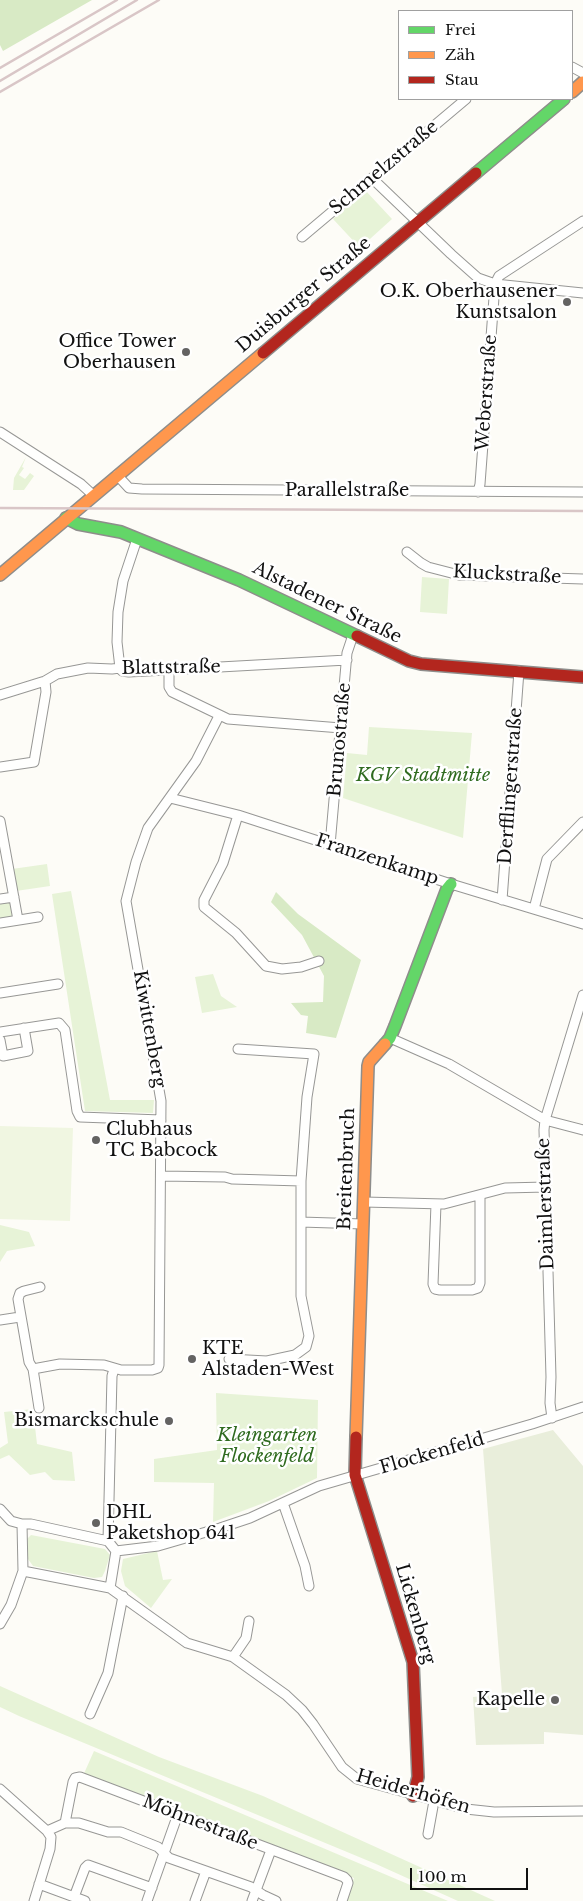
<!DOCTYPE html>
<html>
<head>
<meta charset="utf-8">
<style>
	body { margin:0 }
	#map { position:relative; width:583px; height:1901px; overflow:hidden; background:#fdfcf7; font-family:"Libre Baskerville",serif }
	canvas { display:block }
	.legend { position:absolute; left:398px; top:10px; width:175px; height:90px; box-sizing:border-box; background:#fff; border:1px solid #a0a0a0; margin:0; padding:6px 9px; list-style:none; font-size:15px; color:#111 }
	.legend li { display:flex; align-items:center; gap:10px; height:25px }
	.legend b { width:25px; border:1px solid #a0a0a0 }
	.scale { position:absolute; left:410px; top:1868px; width:118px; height:22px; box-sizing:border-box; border:2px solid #111; border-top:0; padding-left:6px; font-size:15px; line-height:18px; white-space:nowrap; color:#111; -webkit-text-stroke:4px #fff; paint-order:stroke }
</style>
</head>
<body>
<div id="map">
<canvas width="583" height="1901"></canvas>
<ul class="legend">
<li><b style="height:6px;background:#63d668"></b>Frei</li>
<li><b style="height:6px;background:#ff974d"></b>Zäh</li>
<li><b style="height:6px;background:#b3261e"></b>Stau</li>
</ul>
<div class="scale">100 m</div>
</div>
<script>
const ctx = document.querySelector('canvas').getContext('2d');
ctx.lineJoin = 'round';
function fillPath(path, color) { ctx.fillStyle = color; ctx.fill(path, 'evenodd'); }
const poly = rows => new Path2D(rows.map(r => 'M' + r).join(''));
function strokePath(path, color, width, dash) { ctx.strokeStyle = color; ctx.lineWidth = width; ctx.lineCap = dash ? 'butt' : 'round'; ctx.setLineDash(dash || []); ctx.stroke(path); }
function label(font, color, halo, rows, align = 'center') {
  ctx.font = font + ' "Libre Baskerville",serif'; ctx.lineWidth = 5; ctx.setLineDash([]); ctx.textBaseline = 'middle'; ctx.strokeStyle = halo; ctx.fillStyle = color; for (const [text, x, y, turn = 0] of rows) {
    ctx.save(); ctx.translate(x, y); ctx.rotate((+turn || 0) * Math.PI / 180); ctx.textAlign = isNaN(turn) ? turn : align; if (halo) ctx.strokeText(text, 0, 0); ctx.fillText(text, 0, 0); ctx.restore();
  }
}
fillPath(poly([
	[365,190,392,219,360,248,333,219],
	[26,457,22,467,24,468,19,475,25,479,30,473,34,476,24,490,13,490,14,478],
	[422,577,449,579,447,614,420,612],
	[369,727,472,733,463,838,343,798,347,753,367,755],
	[47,864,50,886,16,891,12,869],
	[71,891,110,1100,154,1100,153,1113,85,1111,52,894],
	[9,901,12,902,14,916,0,920,0,903],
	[213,974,221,996,237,1007,202,1013,195,977],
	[0,1225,29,1232,35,1246,7,1251,0,1262],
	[216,1393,318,1400,317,1478,269,1501,213,1522,214,1483,154,1482,154,1459,217,1450],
	[33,1409,37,1444,72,1452,75,1481,53,1480,45,1472,30,1475,9,1455,0,1459,0,1448,8,1443,4,1412],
	[31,1535,105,1549,110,1555,105,1571,102,1577,94,1578,33,1566,28,1559,27,1539],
	[157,1551,163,1580,172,1579,151,1608,125,1586,121,1571,123,1559],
	[0,1686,159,1757,263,1796,495,1901,458,1901,376,1864,19,1716,0,1707],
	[94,1751,448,1901,346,1901,354,1878,82,1778]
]), '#e7f3d7');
fillPath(poly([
	[0,0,92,0,3,51,0,45],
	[276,892,298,914,361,960,336,1038,306,1033,308,1016,301,1015,291,1003,323,1002,324,976,302,935,271,902]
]), '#d8eac5');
fillPath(poly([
	[553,1430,583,1466,583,1735,544,1732,544,1744,476,1745,473,1697,502,1694,483,1449]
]), '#e9eedb');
fillPath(poly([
	[0,1126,73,1128,70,1221,0,1219]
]), '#f0f6e1');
const street = poly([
	[572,67,583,73],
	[377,173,375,180,377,183,451,254,478,278,495,284,583,293],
	[302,237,466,99],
	[0,432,81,484,93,495],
	[117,475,129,488,142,489,583,492],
	[478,492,480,484,495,284,499,276,583,221],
	[407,552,421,563,428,567,459,575,583,579],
	[120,668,117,642,118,612,123,581,137,539],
	[169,670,169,687,172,692,228,719,341,728],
	[0,695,45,681,57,674,88,668,112,669,120,668,122,671,129,672,347,660],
	[0,767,34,762,46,692,45,681],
	[170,798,238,815,451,884,583,924],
	[238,815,223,863,204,900,204,907,236,933,266,966,282,969,301,967,319,961],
	[0,821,18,920],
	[330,845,347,653,353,635],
	[0,899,14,897],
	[502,900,519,671],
	[534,909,547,859,583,822],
	[0,923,38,917],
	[0,993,58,984],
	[0,1032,59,1023,65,1030,77,1111,80,1117,161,1120],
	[390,1038,449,1064,545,1120,583,1130],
	[0,1040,3,1056,28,1051,24,1028],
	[161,1176,225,1177,232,1179,301,1181],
	[364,1202,444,1204,505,1188,546,1187],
	[436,1204,433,1284,435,1289,440,1290,472,1290,478,1288,480,1283,480,1195],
	[301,1222,363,1224],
	[0,1320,20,1317],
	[229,1359,267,1361,295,1355,306,1347,309,1336,301,1296,301,1181,307,1097,314,1054,238,1049],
	[33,1369,29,1362,18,1299,20,1293,24,1291,40,1287],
	[39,1408,33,1369,60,1364,104,1365,121,1370,152,1370,158,1368,159,1365,161,1101,126,901,136,862,148,828,196,761,219,716],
	[552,1418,550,1403,551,1377,544,1130,545,1120,583,995],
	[283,1503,305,1566,309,1586],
	[0,1509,11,1521,22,1524,31,1524,108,1541],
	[116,1551,158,1546,220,1528,250,1518,319,1486,532,1424,583,1407],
	[23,1571,110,1588,187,1643,233,1657,286,1695,302,1710,313,1724,342,1767,357,1779,466,1809,494,1812,583,1811],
	[110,1588,116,1551,108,1541,112,1376,114,1369],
	[0,1624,11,1605,23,1571,22,1524],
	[233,1657,246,1638,249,1621],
	[90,1714,108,1673,123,1596],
	[0,1789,47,1831,51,1837,50,1849,34,1901],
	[65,1823,73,1782,75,1778,80,1777,344,1877,347,1880,348,1883,342,1901],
	[47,1831,65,1823,79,1823,108,1832,121,1832,158,1847,169,1858,251,1887,263,1895,276,1901],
	[428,1834,434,1801],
	[39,1884,85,1901],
	[74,1897,85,1868,88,1865,152,1888],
	[147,1901,178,1814],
	[195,1901,206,1871],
	[252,1901,271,1850]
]);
const fast = poly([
	[476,173,564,99],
	[66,518,78,524,121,532,239,580,357,636],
	[385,1044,390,1038,395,1026,447,889,451,884]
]);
const slow = poly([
	[572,92,583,82],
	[0,575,263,353],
	[356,1437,368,1066,369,1062,385,1044]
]);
const jam = poly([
	[263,353,476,173],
	[357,636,409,661,421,664,583,677],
	[356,1437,355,1475,413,1662,418,1777,413,1796]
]);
strokePath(street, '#979795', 11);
strokePath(fast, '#8e8d8b', 14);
strokePath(slow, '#8e8d8b', 14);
strokePath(jam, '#8e8d8b', 14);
strokePath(street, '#fffffe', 9);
strokePath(fast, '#63d668', 11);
strokePath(slow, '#ff974d', 11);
strokePath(jam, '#b3261e', 11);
strokePath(poly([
	[0,68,117,0],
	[0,81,137,0],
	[0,92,159,0],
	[0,508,583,511]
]), '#d9c6c7', 2.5);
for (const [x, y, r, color] of [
	[567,302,5,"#646362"],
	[186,352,5,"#646362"],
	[96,1140,5,"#646362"],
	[192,1359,5,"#646362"],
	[169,1421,5,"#646362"],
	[96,1523,5,"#646362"],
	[555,1700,5,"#646362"]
]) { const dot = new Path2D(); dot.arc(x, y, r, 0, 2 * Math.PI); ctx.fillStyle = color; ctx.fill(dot); strokePath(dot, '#fff', 2); }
label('18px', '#111', '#fff', [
	["Schmelzstraße",384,168,-40],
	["Duisburger Straße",304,295,-40],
	["Weberstraße",487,393,-86],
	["Parallelstraße",347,491],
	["Kluckstraße",507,575,3],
	["Alstadener Straße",327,603,26],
	["Blattstraße",171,668,-1],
	["Brunostraße",340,740,-85],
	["Derfflingerstraße",511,786,-86],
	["Franzenkamp",377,860,18],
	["Kiwittenberg",149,1029,80],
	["Breitenbruch",347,1169,-88],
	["Daimlerstraße",546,1204,-92],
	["Flockenfeld",432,1454,-16],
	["Lickenberg",415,1614,74],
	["Heiderhöfen",413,1792,16],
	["Möhnestraße",200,1823,21]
]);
label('18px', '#111', '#fff', [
	["O.K. Oberhausener",557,292],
	["Kunstsalon",557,313],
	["Office Tower",176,342],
	["Oberhausen",176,363],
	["Clubhaus",106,1130,"left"],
	["TC Babcock",106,1151,"left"],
	["KTE",202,1349,"left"],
	["Alstaden-West",202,1370,"left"],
	["Bismarckschule",159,1421],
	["DHL",106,1513,"left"],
	["Paketshop 641",106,1534,"left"],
	["Kapelle",545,1700]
], 'right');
label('italic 18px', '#2f6b1f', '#fff', [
	["KGV Stadtmitte",423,776],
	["Kleingarten",267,1436],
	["Flockenfeld",267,1457]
]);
</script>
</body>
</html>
